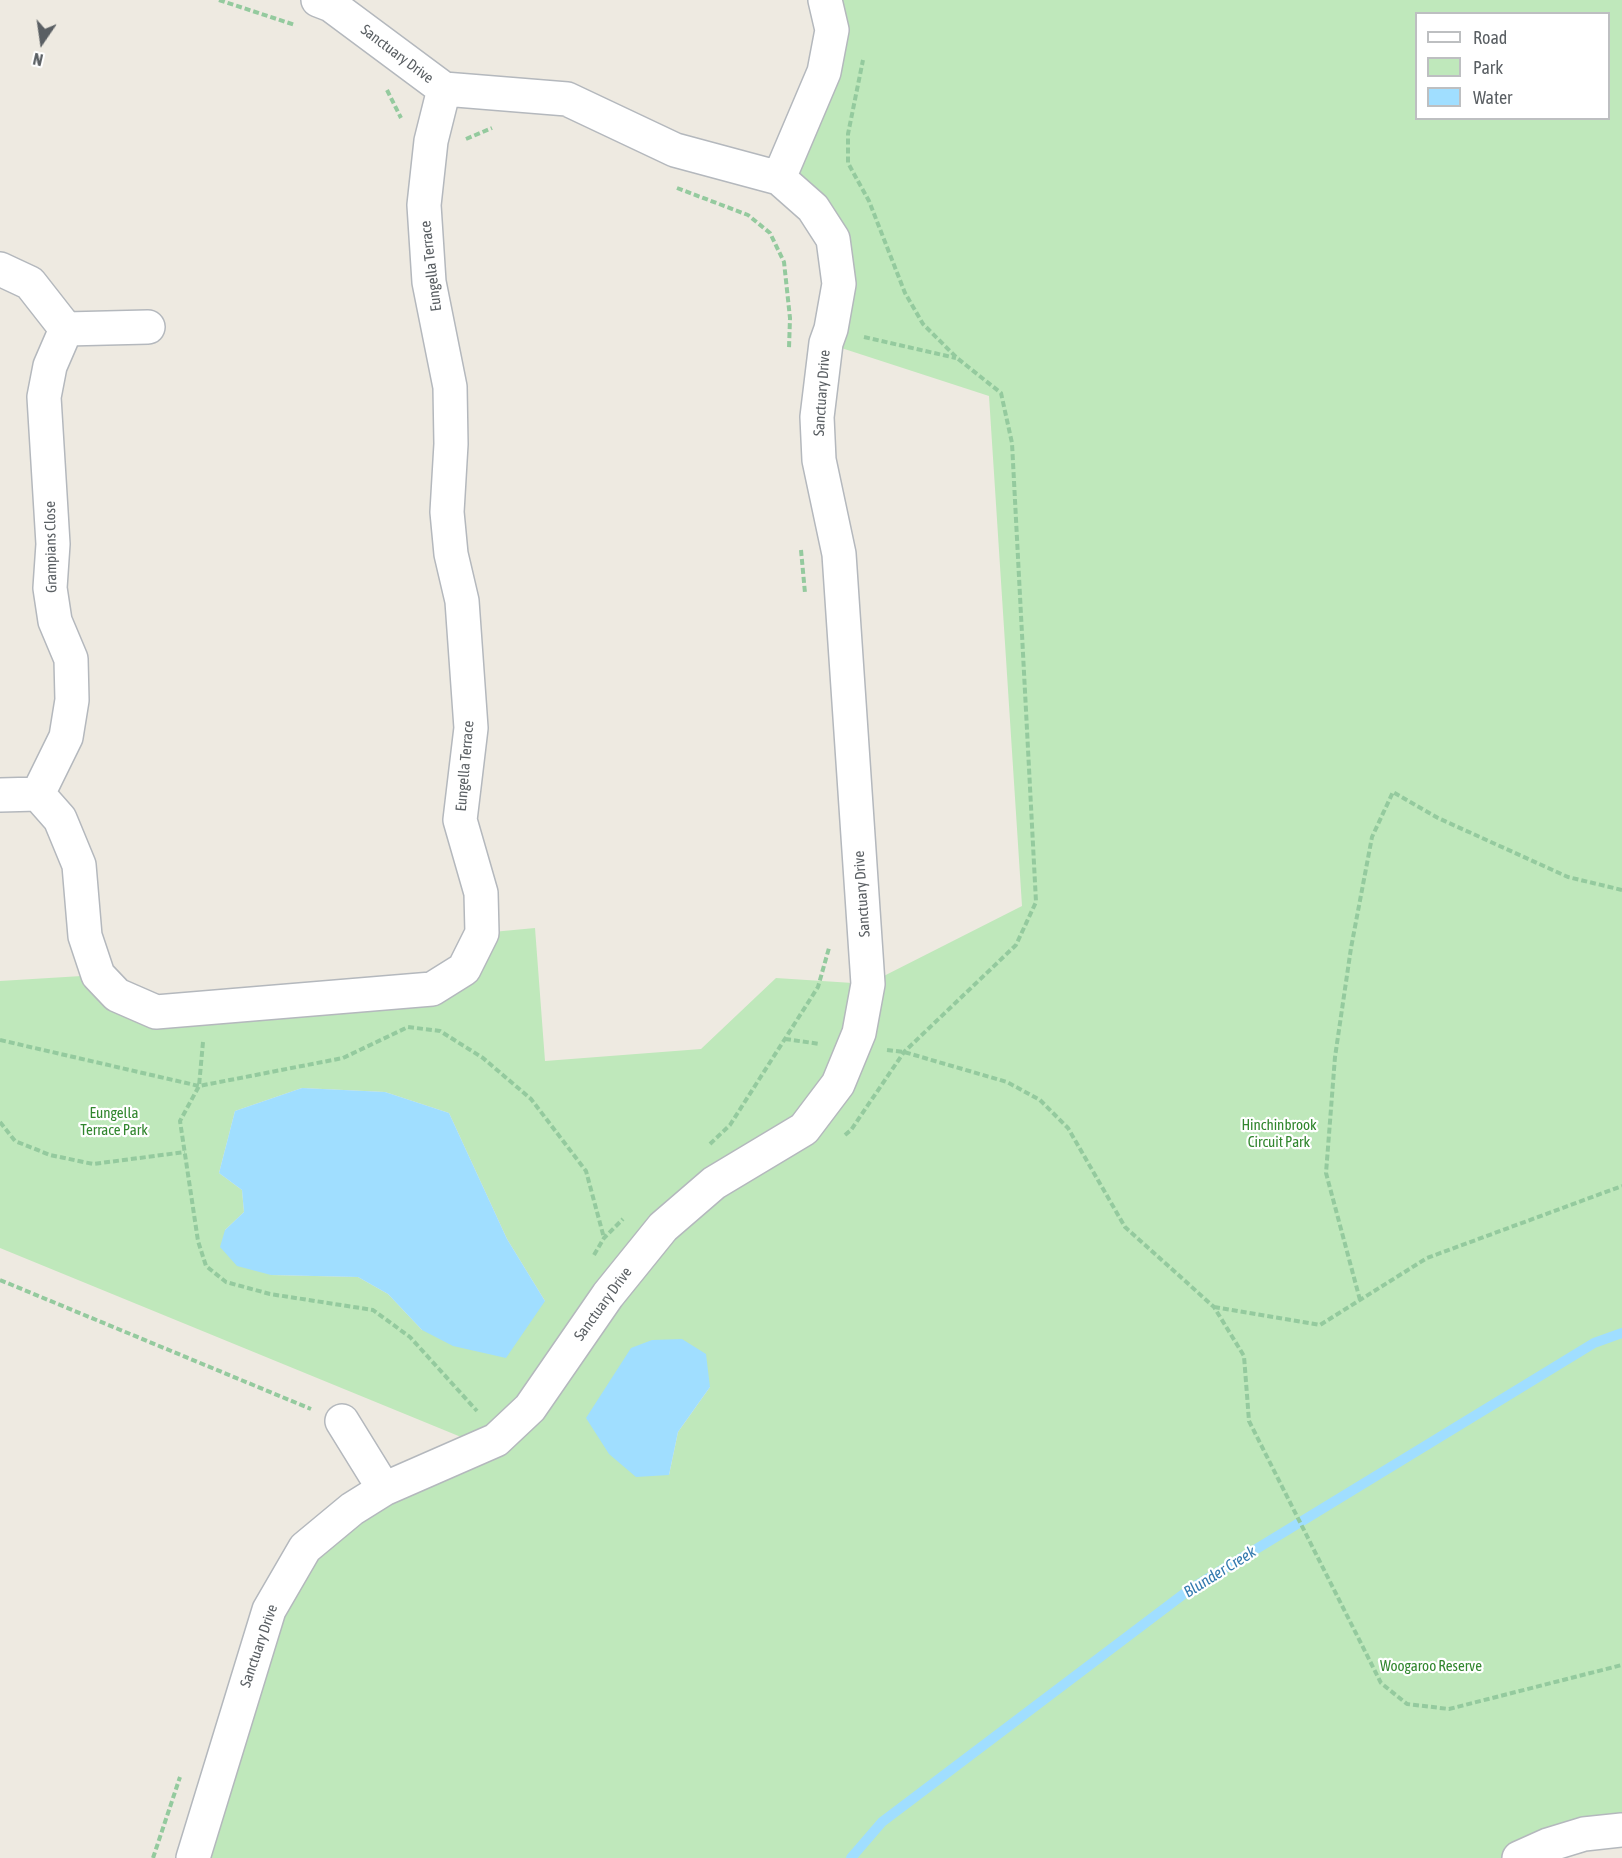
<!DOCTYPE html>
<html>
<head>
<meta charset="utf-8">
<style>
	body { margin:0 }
	#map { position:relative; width:1622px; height:1858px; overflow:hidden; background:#eeeae1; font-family:"Asap Condensed",sans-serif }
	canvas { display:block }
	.legend { position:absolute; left:1415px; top:12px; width:195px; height:108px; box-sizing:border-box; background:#fff; border:2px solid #bdbfc1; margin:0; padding:8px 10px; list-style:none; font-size:18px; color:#5a5f63 }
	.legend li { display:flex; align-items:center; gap:12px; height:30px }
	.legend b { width:30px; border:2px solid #bdbfc1 }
	.north { position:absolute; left:12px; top:12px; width:60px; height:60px; -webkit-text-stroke:4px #fff; paint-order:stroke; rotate:193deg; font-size:16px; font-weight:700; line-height:24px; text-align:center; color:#5a5f63 }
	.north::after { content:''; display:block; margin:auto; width:21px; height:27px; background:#5a5f63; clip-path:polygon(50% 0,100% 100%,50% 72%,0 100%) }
</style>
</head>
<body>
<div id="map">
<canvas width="1622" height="1858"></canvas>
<ul class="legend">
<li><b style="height:8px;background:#fff"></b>Road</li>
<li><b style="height:16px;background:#bfe8bb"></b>Park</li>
<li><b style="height:16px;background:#a0deff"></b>Water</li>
</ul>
<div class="north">N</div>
</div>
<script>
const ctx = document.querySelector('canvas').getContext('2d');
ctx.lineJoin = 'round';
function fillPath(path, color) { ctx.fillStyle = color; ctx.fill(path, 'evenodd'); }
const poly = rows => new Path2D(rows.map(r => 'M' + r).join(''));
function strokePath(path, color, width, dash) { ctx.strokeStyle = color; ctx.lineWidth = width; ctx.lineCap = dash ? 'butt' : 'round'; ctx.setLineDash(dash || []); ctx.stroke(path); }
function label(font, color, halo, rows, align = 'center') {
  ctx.font = font + ' "Asap Condensed",sans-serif'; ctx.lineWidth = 4.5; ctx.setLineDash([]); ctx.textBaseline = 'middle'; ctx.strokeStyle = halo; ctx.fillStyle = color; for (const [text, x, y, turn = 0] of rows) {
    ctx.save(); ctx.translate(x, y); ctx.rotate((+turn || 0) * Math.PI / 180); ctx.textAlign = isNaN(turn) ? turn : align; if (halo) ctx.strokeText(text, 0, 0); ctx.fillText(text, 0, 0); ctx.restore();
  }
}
fillPath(poly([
	[825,0,1622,0,1622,1830,1519,1858,193,1858,305,1548,483,1446,0,1248,0,981,98,975,156,1012,432,989,482,933,535,928,545,1061,701,1049,776,978,868,984,1022,906,989,396,826,343,833,239,779,178,824,72],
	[1416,14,1608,14,1608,118,1416,118],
	[302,1088,385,1092,449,1113,507,1239,545,1301,422,1330,388,1294,358,1277,271,1275,225,1230,244,1212,242,1190,219,1173,235,1111],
	[631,1348,710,1387,678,1432,669,1475]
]), '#bfe8bb');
fillPath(poly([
	[302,1088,385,1092,449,1113,507,1239,545,1301,506,1358,453,1346,422,1330,388,1294,358,1277,271,1275,237,1266,220,1247,225,1230,244,1212,242,1190,219,1173,235,1111],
	[682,1339,706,1354,710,1387,678,1432,669,1475,636,1477,609,1454,586,1418,631,1348,652,1340]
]), '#a0deff');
strokePath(poly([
	[851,1858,882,1822,1189,1590,1594,1343,1622,1333]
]), '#a0deff', 10);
const minor = poly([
	[779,178,824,72,832,30,825,0],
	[0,269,30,283,66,329,148,327],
	[38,794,66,737,72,700,71,659,55,621,50,588,53,544,44,397,50,366,66,329],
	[0,795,38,794,60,819,79,865,85,936,98,975,117,995,156,1012,432,989,464,969,482,933,481,893,460,820,471,728,462,601,451,554,447,512,451,444,450,387,429,282,424,205,431,141,444,89],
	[342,1421,384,1489],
	[193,1858,269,1610,305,1548,352,1509,384,1489,496,1440,530,1408,608,1295,663,1227,714,1183,804,1129,838,1084,859,1033,868,984,839,554,819,460,817,417,826,343,831,329,839,284,833,239,813,208,779,178,675,150,567,99,444,89,331,5,318,0],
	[1519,1858,1548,1845,1584,1834,1622,1830]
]);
strokePath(minor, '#b4b8bd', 36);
strokePath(poly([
	[219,0,295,25],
	[387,90,401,118],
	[466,139,492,128],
	[677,188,748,215,770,233,784,262,790,318,789,348],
	[864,337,956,358],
	[801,550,805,593],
	[785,1039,820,1044],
	[0,1040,199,1086,343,1058,408,1027,440,1031,483,1058,531,1099,586,1171,604,1238],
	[203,1042,199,1086,180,1121,198,1241,206,1266,226,1282,270,1294,373,1310,410,1337,477,1411],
	[887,1050,904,1052,1007,1082,1040,1100,1068,1128,1125,1227,1214,1307,1244,1356,1249,1421,1381,1683,1407,1704,1449,1709,1622,1665],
	[0,1122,15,1141,50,1155,93,1164,185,1152],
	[845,1135,851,1130,904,1052,1016,945,1036,902,1012,443,1001,393,957,358,923,324,905,293,869,201,848,163,848,134,863,60],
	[710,1144,730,1125,818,987,829,948],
	[594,1255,604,1238,623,1219],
	[0,1280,311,1409],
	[1360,1300,1326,1173,1335,1057,1351,948,1372,837,1393,792,1438,818,1568,877,1622,890],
	[1214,1307,1320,1325,1427,1258,1622,1186],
	[153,1858,180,1777]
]), '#94ca9e', 4, [6, 3]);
strokePath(minor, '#fff', 33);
label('15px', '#5a5f63', '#fff', [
	["Sanctuary Drive",397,54,37],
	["Eungella Terrace",431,266,-97],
	["Sanctuary Drive",822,393,-86],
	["Grampians Close",51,547,-91],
	["Eungella Terrace",465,766,-85],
	["Sanctuary Drive",862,894,-94],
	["Sanctuary Drive",603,1304,-54],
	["Sanctuary Drive",259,1646,-71]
]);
label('15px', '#31862e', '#fff', [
	["Eungella",114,1113],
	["Terrace Park",114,1130],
	["Hinchinbrook",1279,1125],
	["Circuit Park",1279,1142],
	["Woogaroo Reserve",1431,1666]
]);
label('italic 16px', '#347aaf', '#fff', [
	["Blunder Creek",1220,1572,-32]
]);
</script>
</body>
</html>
